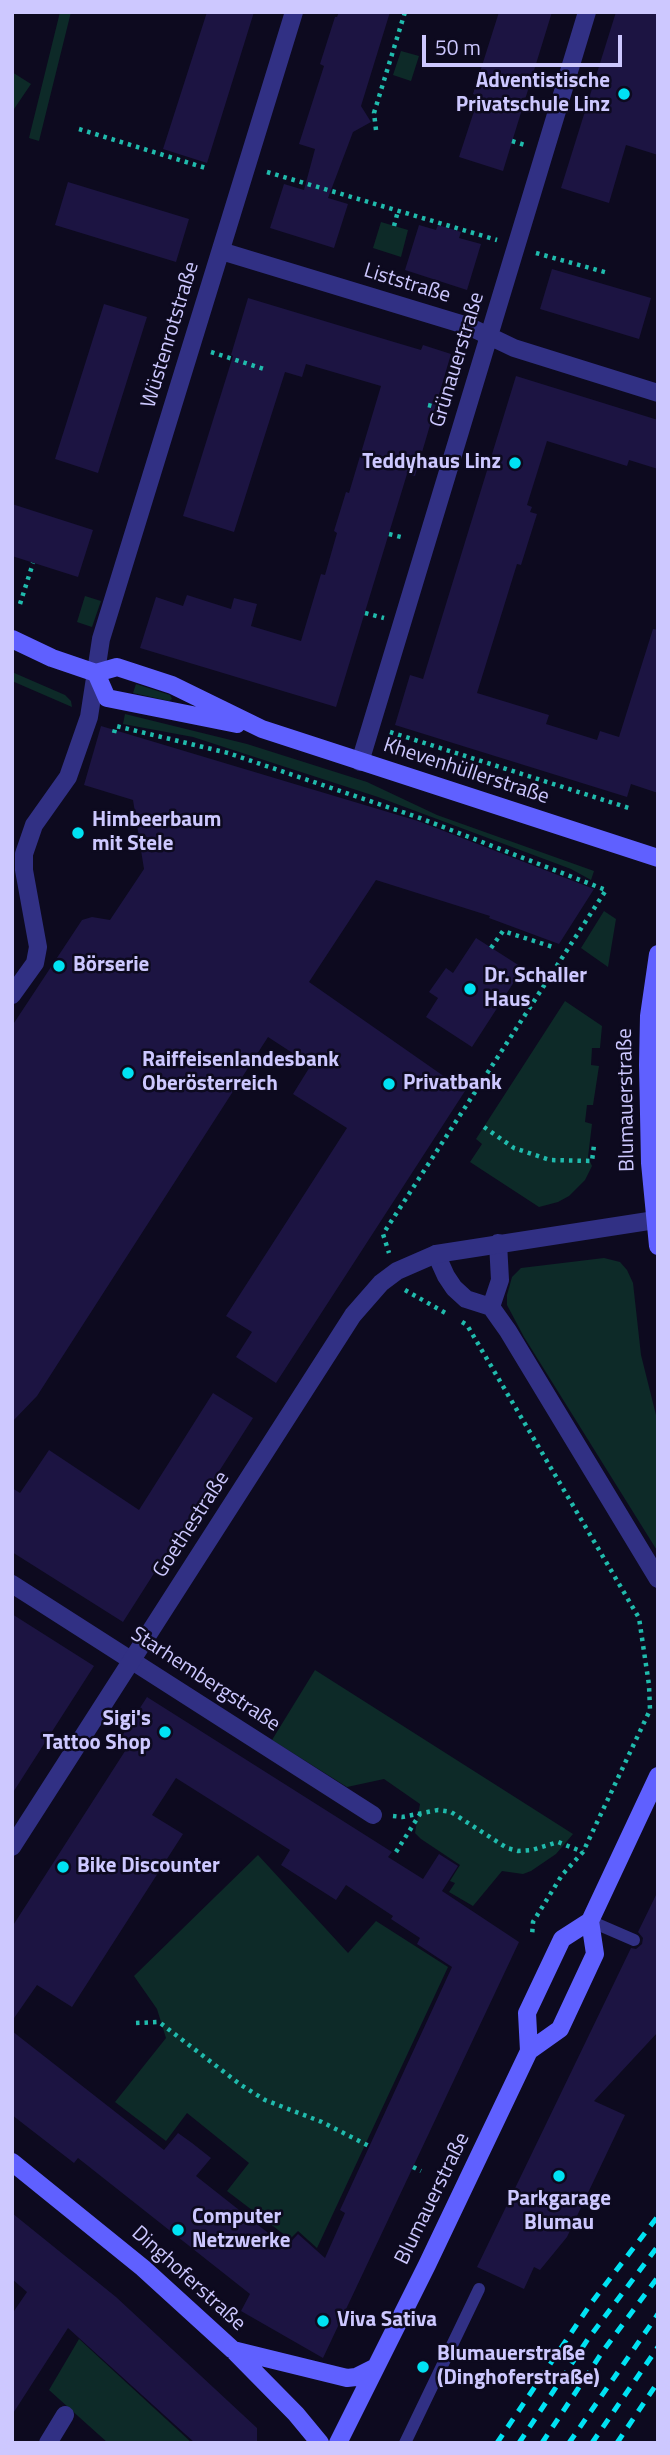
<!DOCTYPE html>
<html>
<head>
<meta charset="utf-8">
<style>
	body { margin:0 }
	#map { position:relative; width:670px; height:2455px; overflow:hidden; background:#0d0a1f; font-family:"Titillium Web",sans-serif }
	canvas { display:block }
	.frame { position:absolute; inset:0; border:14px solid #cdc8ff; pointer-events:none }
	.scale { position:absolute; left:422px; top:35px; width:200px; height:32px; box-sizing:border-box; border:4px solid #cdc8ff; border-top:0; padding-left:9px; font-size:21px; line-height:24px; white-space:nowrap; color:#cdc8ff; -webkit-text-stroke:5px #0d0a1f; paint-order:stroke }
</style>
</head>
<body>
<div id="map">
<canvas width="670" height="2455"></canvas>
<div class="frame"></div>
<div class="scale">50 m</div>
</div>
<script>
const ctx = document.querySelector('canvas').getContext('2d');
ctx.lineJoin = 'round';
function fillPath(path, color) { ctx.fillStyle = color; ctx.fill(path, 'evenodd'); }
const poly = rows => new Path2D(rows.map(r => 'M' + r).join(''));
function strokePath(path, color, width, dash) { ctx.strokeStyle = color; ctx.lineWidth = width; ctx.lineCap = dash ? 'butt' : 'round'; ctx.setLineDash(dash || []); ctx.stroke(path); }
function label(font, color, halo, rows, align = 'center') {
  ctx.font = font + ' "Titillium Web",sans-serif'; ctx.lineWidth = 5; ctx.setLineDash([]); ctx.textBaseline = 'middle'; ctx.strokeStyle = halo; ctx.fillStyle = color; for (const [text, x, y, turn = 0] of rows) {
    ctx.save(); ctx.translate(x, y); ctx.rotate((+turn || 0) * Math.PI / 180); ctx.textAlign = isNaN(turn) ? turn : align; if (halo) ctx.strokeText(text, 0, 0); ctx.fillText(text, 0, 0); ctx.restore();
  }
}
fillPath(poly([
	[60,12,71,12,39,141,29,138],
	[401,51,419,56,411,81,393,75],
	[12,72,31,84,12,112],
	[381,222,408,230,401,257,373,248],
	[85,596,101,601,92,627,77,622],
	[12,672,65,695,71,701,72,707,12,681],
	[136,684,170,695,172,699,169,701,133,693],
	[125,714,247,744,367,782,437,815,594,871,591,880,571,869,378,797,193,737,123,724],
	[604,911,616,919,608,967,581,948],
	[565,1001,602,1026,600,1048,592,1048,591,1065,599,1066,593,1105,587,1105,585,1122,592,1124,588,1157,592,1166,585,1180,569,1196,558,1202,539,1207,470,1162,482,1144,476,1139],
	[604,1258,620,1262,627,1270,633,1283,641,1355,658,1423,658,1552,524,1337,507,1305,507,1295,512,1277,521,1268],
	[315,1670,573,1834,556,1854,531,1871,523,1874,502,1871,473,1906,449,1892,455,1883,450,1881,460,1865,421,1839,415,1833,420,1804,384,1779,347,1787,272,1740],
	[258,1855,348,1953,376,1921,448,1967,317,2248,298,2231,290,2239,227,2191,249,2163,187,2113,166,2141,115,2102,166,2038,157,2009,134,1976],
	[79,2339,192,2443,108,2443,49,2390]
]), '#0d2a28');
fillPath(poly([
	[207,12,254,12,207,163,163,149],
	[339,12,390,12,361,106,371,122,353,132,328,198,348,204,334,248,270,228,284,184,304,190,315,149,299,144,324,66,320,64,335,17,337,17],
	[499,12,552,12,503,171,459,157,479,96,473,94],
	[616,12,658,12,658,155,626,145,609,203,561,188],
	[68,182,189,219,176,262,55,225],
	[419,225,436,230,438,225,461,232,459,238,481,244,467,290,405,270],
	[552,269,651,298,639,339,540,309],
	[248,298,394,342,421,350,423,345,451,354,415,476,407,474,336,707,140,648,156,597,183,606,187,595,231,609,234,598,257,604,251,626,301,641,321,574,325,575,337,533,334,531,346,492,349,493,381,386,306,364,302,377,285,372,234,532,183,516,233,356,231,355],
	[104,304,147,317,98,473,55,459],
	[516,376,658,420,658,469,629,460,627,466,547,441,527,505,532,507,530,512,537,514,521,565,517,564,477,693,549,715,546,724,597,740,600,731,619,737,653,629,658,630,658,793,631,784,627,797,395,725,410,675,423,679],
	[12,504,93,530,78,577,12,556],
	[101,726,418,821,594,889,559,944,489,918,490,916,376,880,309,982,465,1091,276,1383,236,1357,252,1332,226,1316,347,1128,293,1094,311,1065,268,1037,37,1396,12,1422,12,1026,82,920,92,917,110,920,144,869,133,800,84,785],
	[476,938,523,968,472,1047,426,1017,438,998,429,992,446,968,453,973],
	[213,1393,253,1418,123,1622,12,1552,12,1488,20,1493,49,1450,139,1510],
	[12,1614,94,1666,12,1794],
	[147,1697,392,1852,388,1857,423,1879,439,1854,458,1866,442,1891,519,1942,323,2358,241,2311,250,2294,78,2158,74,2163,12,2115,12,2031,164,2150,178,2133,192,2143,211,2158,196,2176,286,2247,298,2234,325,2258,345,2213,340,2210,452,1967,417,1944,420,1938,391,1919,393,1916,346,1885,336,1900,281,1865,290,1850,176,1778,152,1815,183,1834,72,2007,37,1985,12,2021,12,1927,127,1748,118,1742],
	[658,1891,658,2032,594,2101,625,2115,567,2237,540,2270,534,2267,524,2289,477,2267,631,1948,636,1949,642,1944,643,1938,638,1932],
	[12,2213,116,2297,257,2428,257,2443,195,2443,68,2328,12,2415,12,2314,27,2292,12,2279]
]), '#1c1442');
strokePath(poly([
	[79,129,209,169],
	[376,130,374,113,405,12],
	[512,141,525,145],
	[267,172,497,240],
	[394,226,398,211],
	[536,253,608,273],
	[211,352,267,370],
	[428,405,444,409],
	[389,534,405,538],
	[20,604,33,563],
	[365,613,384,618],
	[390,732,632,809],
	[114,733,116,726,228,753,420,818,606,890,383,1234,389,1253],
	[491,948,503,931,556,948],
	[484,1127,514,1148,550,1160,592,1161,594,1145],
	[405,1290,449,1315],
	[462,1322,467,1325,639,1618,649,1685,650,1710,583,1852,562,1875,533,1922,532,1936],
	[393,1816,402,1817,438,1810,451,1812,507,1848,518,1851,532,1850,558,1842,583,1852],
	[396,1852,420,1814],
	[136,2023,159,2022,241,2085,265,2100,322,2122,369,2146],
	[413,2167,421,2171]
]), '#20bbad', 4.5, [3.5, 5]);
strokePath(poly([
	[590,1921,634,1940],
	[405,2443,479,2289]
]), '#313084', 12);
strokePath(poly([
	[221,251,468,326,514,348,658,393],
	[360,762,587,12],
	[12,995,35,963,38,947,24,870,24,854,34,825,68,777,89,717,101,639,294,12],
	[436,1254,446,1276,454,1288,466,1299,491,1307,508,1331,658,1579],
	[491,1307,500,1280,498,1243],
	[12,1584,373,1815],
	[48,2443,65,2415]
]), '#313084', 18);
strokePath(poly([
	[12,1847,353,1315,381,1283,397,1271,436,1254,655,1220]
]), '#313084', 18);
strokePath(poly([
	[12,639,52,658,96,673,117,667,172,685,262,729,658,858],
	[96,673,107,698,237,724],
	[658,954,649,1016,648,1065,650,1163,658,1246],
	[529,2051,560,2029,595,1954,590,1921],
	[12,2162,143,2268,233,2350,296,2414,320,2443],
	[233,2350,347,2378,356,2377,376,2367],
	[338,2443,427,2265,529,2051,527,2013,562,1939,590,1921,658,1776]
]), '#5f60ff', 18);
strokePath(poly([
	[497,2443,592,2302,658,2216],
	[519,2443,588,2339,658,2246],
	[542,2443,603,2351,658,2277],
	[569,2443,658,2314],
	[592,2443,658,2347],
	[617,2443,658,2382]
]), '#00e2f3', 5, [10, 9]);
for (const [x, y, r, color] of [
	[624,94,7,"#00e2f3"],
	[515,463,7,"#00e2f3"],
	[78,833,7,"#00e2f3"],
	[59,966,7,"#00e2f3"],
	[470,989,7,"#00e2f3"],
	[128,1073,7,"#00e2f3"],
	[389,1084,7,"#00e2f3"],
	[165,1732,7,"#00e2f3"],
	[63,1867,7,"#00e2f3"],
	[559,2176,7,"#00e2f3"],
	[178,2230,7,"#00e2f3"],
	[323,2321,7,"#00e2f3"],
	[423,2367,7,"#00e2f3"]
]) { const dot = new Path2D(); dot.arc(x, y, r, 0, 2 * Math.PI); ctx.fillStyle = color; ctx.fill(dot); strokePath(dot, '#0d0a1f', 2.5); }
label('bold 21px', '#cdc8ff', '#0d0a1f', [
	["Adventistische",610,82,"right"],
	["Privatschule Linz",610,106,"right"],
	["Teddyhaus Linz",501,463,"right"],
	["Himbeerbaum",92,821],
	["mit Stele",92,845],
	["Börserie",73,966],
	["Dr. Schaller",484,977],
	["Haus",484,1001],
	["Raiffeisenlandesbank",142,1061],
	["Oberösterreich",142,1085],
	["Privatbank",403,1084],
	["Sigi's",151,1720,"right"],
	["Tattoo Shop",151,1744,"right"],
	["Bike Discounter",77,1867],
	["Parkgarage",559,2200,"center"],
	["Blumau",559,2224,"center"],
	["Computer",192,2218],
	["Netzwerke",192,2242],
	["Viva Sativa",337,2321],
	["Blumauerstraße",437,2355],
	["(Dinghoferstraße)",437,2379]
], 'left');
label('21px', '#cdc8ff', '#0d0a1f', [
	["Liststraße",407,284,17],
	["Wüstenrotstraße",171,335,-73],
	["Grünauerstraße",458,360,-73],
	["Khevenhüllerstraße",466,772,18],
	["Blumauerstraße",627,1100,-91],
	["Goethestraße",192,1525,-57],
	["Starhembergstraße",205,1680,33],
	["Blumauerstraße",433,2199,-64],
	["Dinghoferstraße",188,2279,42]
]);
</script>
</body>
</html>
